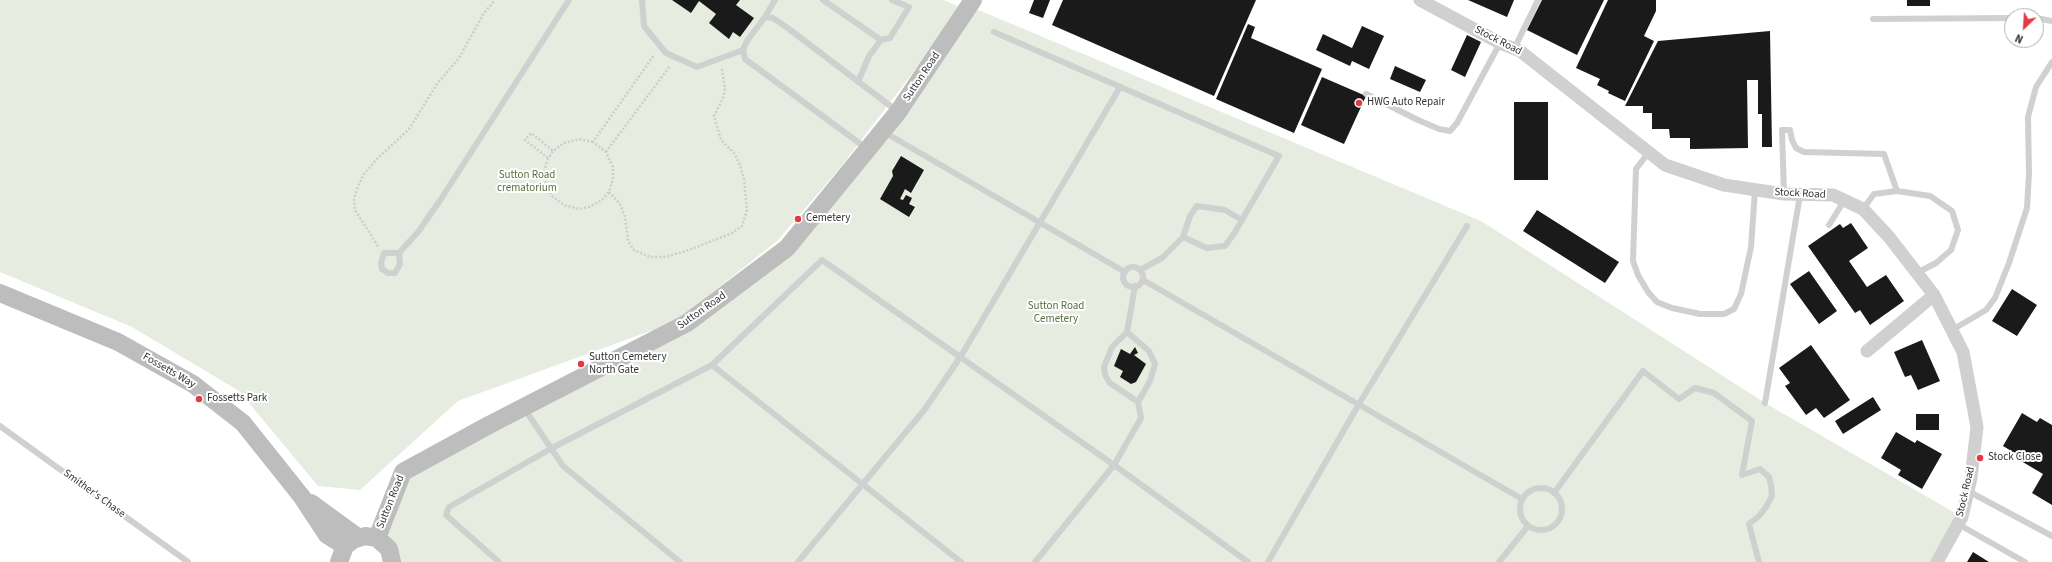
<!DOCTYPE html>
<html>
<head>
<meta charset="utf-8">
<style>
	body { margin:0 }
	#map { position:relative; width:2052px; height:562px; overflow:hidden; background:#fff; font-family:"Source Sans 3",sans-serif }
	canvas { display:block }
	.north { position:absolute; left:2004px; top:8px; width:40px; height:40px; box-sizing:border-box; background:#fff; border:1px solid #adadad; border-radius:50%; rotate:205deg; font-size:11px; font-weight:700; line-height:16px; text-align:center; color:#333 }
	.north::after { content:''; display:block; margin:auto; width:14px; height:18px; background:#e63946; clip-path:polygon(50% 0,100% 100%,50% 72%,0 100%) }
</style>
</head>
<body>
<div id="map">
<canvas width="2052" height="562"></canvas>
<div class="north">N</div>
</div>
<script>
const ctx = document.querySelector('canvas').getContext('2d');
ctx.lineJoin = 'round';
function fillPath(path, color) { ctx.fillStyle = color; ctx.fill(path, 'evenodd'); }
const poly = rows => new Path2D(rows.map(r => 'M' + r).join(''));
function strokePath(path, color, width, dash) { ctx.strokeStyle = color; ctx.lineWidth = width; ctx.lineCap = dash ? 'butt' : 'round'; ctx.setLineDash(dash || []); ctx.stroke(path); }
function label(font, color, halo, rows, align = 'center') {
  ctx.font = font + ' "Source Sans 3",sans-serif'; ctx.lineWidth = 4; ctx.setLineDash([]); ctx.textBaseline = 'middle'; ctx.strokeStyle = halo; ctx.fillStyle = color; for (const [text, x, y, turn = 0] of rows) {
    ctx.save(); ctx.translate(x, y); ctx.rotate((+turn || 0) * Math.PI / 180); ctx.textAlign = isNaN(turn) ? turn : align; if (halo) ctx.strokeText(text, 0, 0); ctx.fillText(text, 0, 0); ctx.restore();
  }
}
fillPath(poly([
	[0,0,944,0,962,8,840,168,777,241,675,322,458,401,360,490,318,486,239,391,132,327,0,272],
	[969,6,1481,221,1765,403,1962,517,1937,562,392,562,377,538,403,472,687,323,787,248]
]), '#e6ecdf');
fillPath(poly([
	[672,0,740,0,736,5,754,18,740,37,733,32,729,39,709,23,716,14,699,1,691,13],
	[1034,0,1050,0,1043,18,1029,13],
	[1063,0,1256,0,1214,96,1052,25],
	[1468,0,1514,0,1507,17],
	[1542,0,1604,0,1577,55,1527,30],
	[1608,0,1656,0,1656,11,1644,36,1654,41,1625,101,1608,93,1609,91,1597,85,1600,79,1576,68],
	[1907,0,1930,0,1930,6,1907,6],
	[1248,24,1255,27,1251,38,1322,69,1294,133,1216,99],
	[1362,26,1384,36,1369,69,1352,61,1350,66,1316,50,1323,34,1352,48],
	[1770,31,1772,147,1762,147,1762,114,1758,114,1758,80,1747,80,1748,148,1690,149,1690,138,1670,138,1669,129,1652,129,1652,113,1643,113,1643,106,1625,106,1658,41],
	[1467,35,1481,42,1465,77,1451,70],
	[1395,66,1426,80,1420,92,1390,79],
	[1322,77,1366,96,1344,144,1301,125],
	[1514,102,1548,102,1548,180,1514,180],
	[901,156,924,170,911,193,905,189,900,199,903,200,906,195,912,198,909,204,915,207,909,217,880,199,893,176,892,171],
	[1537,210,1619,262,1605,283,1523,231],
	[1851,223,1868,248,1849,261,1867,287,1886,275,1904,301,1870,325,1860,310,1855,313,1808,246,1840,224,1843,228],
	[1809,271,1837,311,1819,324,1790,284],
	[2012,289,2037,305,2017,336,1992,321],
	[1922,340,1940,381,1918,390,1911,375,1905,377,1894,352],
	[1811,345,1850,400,1824,418,1816,408,1806,415,1785,386,1790,383,1779,368],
	[1135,347,1138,353,1134,355,1146,364,1136,382,1131,384,1120,377,1123,371,1114,366,1121,349,1130,354],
	[1873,397,1881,410,1843,434,1835,421],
	[2022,413,2037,422,2040,418,2052,425,2052,505,2032,493,2043,474,2016,458,2018,455,2003,446],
	[1916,414,1939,414,1939,430,1916,430],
	[1896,432,1915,443,1917,440,1942,454,1922,489,1898,475,1901,470,1881,458],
	[1973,552,1989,562,1967,562]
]), '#1a1a1a');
strokePath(poly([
	[593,142,579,139,564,143,553,151,547,161,544,173,546,186,552,196,564,205,579,209,589,207,602,200,609,192,613,179,613,167,606,152,593,142,654,55],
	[606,152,670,66],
	[548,158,525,140,531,133,553,151],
	[609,192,620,204,625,217,628,241,634,250,650,257,665,257,689,250,732,233,742,226,747,210,744,179,740,165,734,153,721,140,714,116,723,98,725,89,722,69],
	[378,246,355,210,354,199,358,186,364,174,375,161,409,129,437,84,459,58,484,13,495,0]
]), '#cdcdcd', 2.5, [2, 2]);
strokePath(poly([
	[642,0,644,26,666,53,697,67,743,50],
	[823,0,881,40,869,56,858,82],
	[765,17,775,0],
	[2036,18,2052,21],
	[1873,19,2012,18],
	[994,32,1279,156,1235,232,1225,246,1207,248,1183,237,1162,258,1140,270],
	[881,40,890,38,909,7,892,0],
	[1514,49,1538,0],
	[1366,94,1418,120,1439,129,1450,131,1457,123,1500,43],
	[884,132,1125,272],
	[866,148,745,59,743,50,747,41,765,17,773,18,789,29,897,111],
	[1649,152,1636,169,1633,261,1638,275,1648,292,1657,302,1672,308,1700,314,1724,314,1734,309,1741,294,1751,247,1755,190],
	[1784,194,1782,130,1790,130,1792,140,1796,148,1804,152,1884,154,1897,191],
	[1863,209,1874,194,1897,191,1930,196,1952,211,1958,230,1951,250,1936,263,1917,273],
	[1829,225,1844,201],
	[1183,237,1190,216,1197,206,1225,210,1242,220],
	[399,253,384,253,381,263,382,269,388,273,395,273,400,264,399,253,418,232,441,199,569,0],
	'1123 277a10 10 0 1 1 20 0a10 10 0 1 1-20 0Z',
	[1143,280,1522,499],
	[1952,330,1986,310,1995,298,2009,263,2027,208,2029,173,2028,117,2036,87,2052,62],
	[1127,332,1112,347,1104,367,1105,375,1110,383,1138,402],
	[712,365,961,562],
	[1765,403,1800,195],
	[524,408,563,466,680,562],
	[0,426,188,562],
	'1520 509a21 21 0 1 1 42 0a21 21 0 1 1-42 0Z',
	[1968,491,2052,536],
	[1554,493,1643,371,1679,399,1695,388,1714,393,1752,421,1742,475,1760,469,1769,477,1771,485,1772,496,1766,507,1759,516,1749,524,1759,562],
	[1958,524,2025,562],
	[499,562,446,515,449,507,552,448,712,365,822,260,1114,465,1248,562],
	[798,562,925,409,961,356,1120,87],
	[1035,562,1114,465,1141,418,1138,402,1150,381,1155,364,1149,351,1127,332,1135,286],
	[1268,562,1359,404,1467,226],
	[1499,562,1528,526]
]), '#d0d0d0', 6);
strokePath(poly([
	[1420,0,1500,43,1520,51,1665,165,1724,185,1784,194,1833,195,1863,209,1889,237,1934,295,1963,352,1977,427,1971,478,1962,517,1937,562],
	[1867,351,1934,295]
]), '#d0d0d0', 13);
strokePath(poly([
	[0,293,118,342,193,384,243,423,302,497,327,535,345,546],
	[311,503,359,538],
	[377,538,403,472,489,425,687,323,787,248,898,112,973,0],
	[339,562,345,546,353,540,365,536,377,538,389,549,392,562]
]), '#bdbdbd', 18);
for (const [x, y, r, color] of [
	[1359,103,4,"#e63946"],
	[798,219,4,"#e63946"],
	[581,364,4,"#e63946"],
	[199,399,4,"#e63946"],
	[1980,458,4,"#e63946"]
]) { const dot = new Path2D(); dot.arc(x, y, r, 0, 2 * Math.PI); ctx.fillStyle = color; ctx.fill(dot); strokePath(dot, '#fff', 1.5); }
label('11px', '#333', '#fff', [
	["Stock Road",1498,41,27],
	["Sutton Road",922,77,-56],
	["Stock Road",1800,194,3],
	["Sutton Road",702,311,-35],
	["Fossetts Way",169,371,30],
	["Stock Road",1966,492,-77],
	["Smither's Chase",94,494,36],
	["Sutton Road",391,502,-68]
]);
label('11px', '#333', '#fff', [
	["HWG Auto Repair",1367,103],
	["Cemetery",806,219],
	["Sutton Cemetery",589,358],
	["North Gate",589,371],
	["Fossetts Park",207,399],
	["Stock Close",1988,458]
], 'left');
label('11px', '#56703f', '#fff', [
	["Sutton Road",527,176],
	["crematorium",527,189],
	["Sutton Road",1056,307],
	["Cemetery",1056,320]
]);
</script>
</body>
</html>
